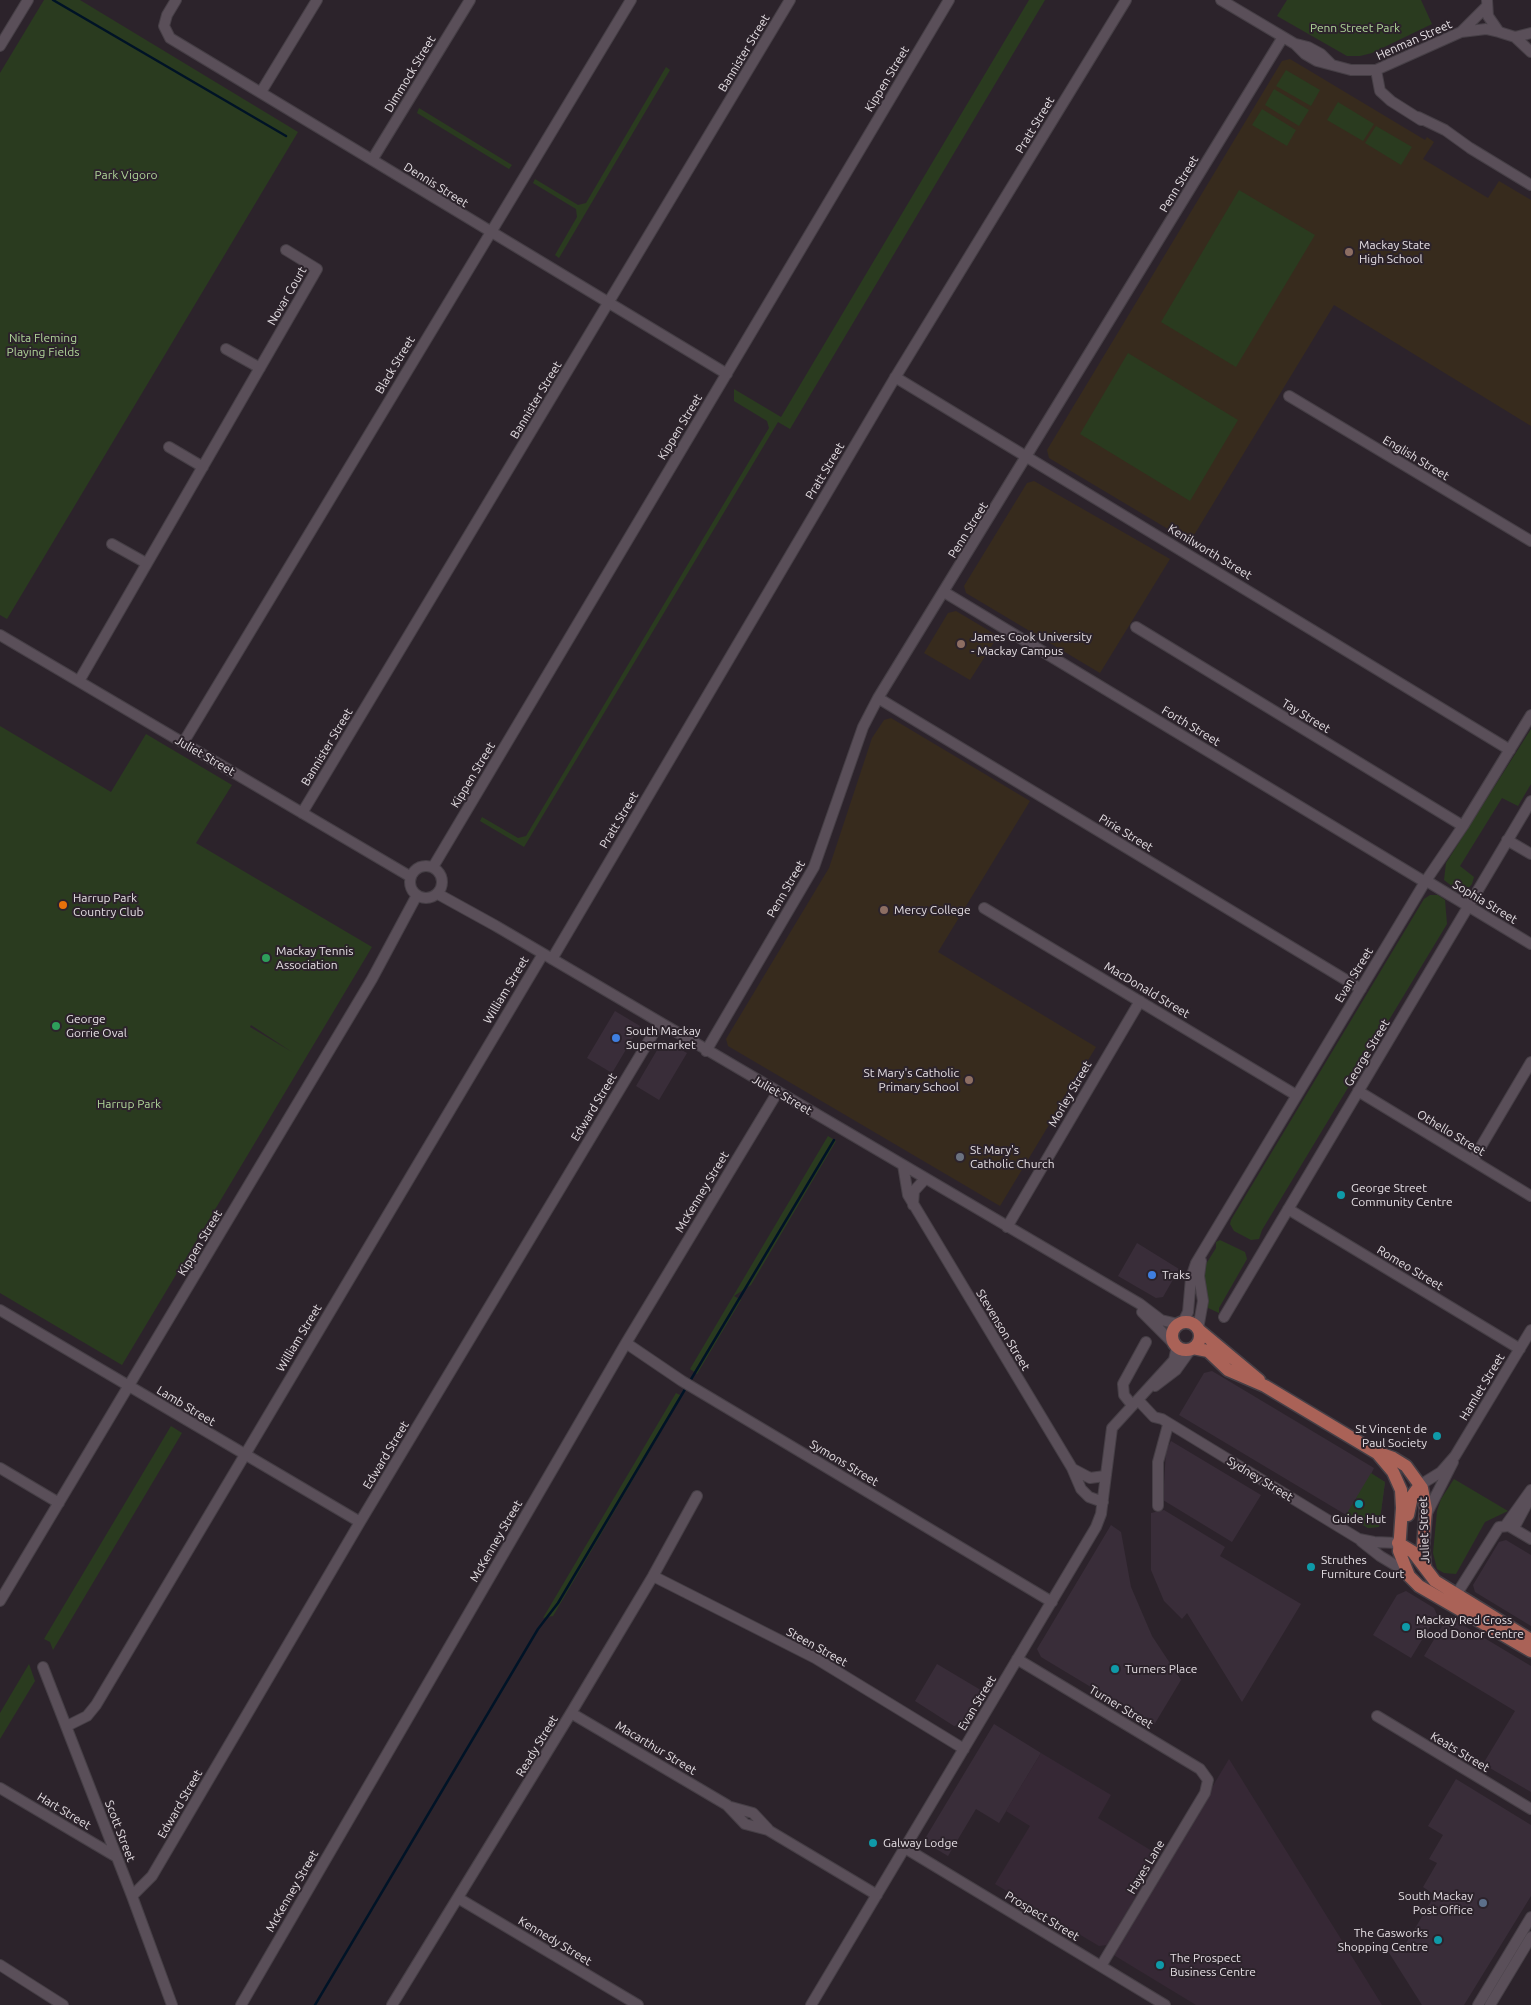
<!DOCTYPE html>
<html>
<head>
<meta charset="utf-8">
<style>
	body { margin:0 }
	canvas { display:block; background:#2c232b }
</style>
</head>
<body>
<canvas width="1531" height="2005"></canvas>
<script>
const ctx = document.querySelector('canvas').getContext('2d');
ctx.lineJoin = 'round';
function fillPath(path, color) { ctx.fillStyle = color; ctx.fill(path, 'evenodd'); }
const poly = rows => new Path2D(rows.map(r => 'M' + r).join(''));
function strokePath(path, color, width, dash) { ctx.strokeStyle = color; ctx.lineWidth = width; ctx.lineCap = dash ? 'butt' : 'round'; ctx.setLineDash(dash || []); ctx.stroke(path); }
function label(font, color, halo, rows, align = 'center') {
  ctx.font = font + ' Ubuntu,sans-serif'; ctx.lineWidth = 4; ctx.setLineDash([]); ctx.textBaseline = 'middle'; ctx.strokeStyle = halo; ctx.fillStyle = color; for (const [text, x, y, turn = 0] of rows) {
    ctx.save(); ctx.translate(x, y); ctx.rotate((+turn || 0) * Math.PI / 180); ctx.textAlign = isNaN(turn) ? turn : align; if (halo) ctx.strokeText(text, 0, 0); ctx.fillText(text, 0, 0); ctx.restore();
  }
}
fillPath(poly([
	[615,1011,640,1026,612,1073,587,1058],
	[663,1040,687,1053,659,1100,636,1086],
	[1137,1243,1179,1269,1163,1297,1156,1298,1118,1276],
	[1212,1371,1374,1468,1371,1474,1385,1482,1379,1527,1368,1528,1179,1415,1204,1373],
	[1171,1441,1261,1495,1232,1542,1163,1500,1166,1451],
	[1164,1510,1225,1547,1220,1556,1301,1604,1242,1702,1187,1613,1182,1619,1164,1601,1151,1570,1151,1513],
	[1111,1525,1121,1532,1131,1587,1152,1636,1181,1680,1154,1725,1041,1657,1037,1649],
	[1506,1540,1531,1555,1531,1626,1475,1592,1473,1585,1499,1542],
	[1406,1591,1434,1608,1437,1615,1411,1658,1373,1635,1397,1595],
	[1447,1618,1451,1618,1531,1666,1531,1792,1483,1764,1515,1711,1424,1656],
	[937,1664,984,1692,965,1723,954,1726,915,1701],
	[994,1724,1041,1753,999,1823,976,1809,948,1856,928,1844,926,1837],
	[1456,1779,1531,1825,1531,1896,1464,2005,1422,2005,1386,1948,1402,1950,1435,1895,1423,1887,1437,1863,1429,1859,1443,1835,1428,1826]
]), '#392d39');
fillPath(poly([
	[1041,1753,1111,1795,1098,1818,1160,1856,1107,1945,1099,1946,995,1884,1030,1826,1006,1811],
	[1229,1759,1382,2005,1196,2005,1112,1954]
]), '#362835');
fillPath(poly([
	[1290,59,1425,140,1427,137,1434,142,1423,159,1488,198,1499,181,1531,200,1531,426,1334,305,1191,540,1184,536,1183,538,1049,458,1047,450,1282,61],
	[1034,481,1170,559,1100,673,966,593,964,586,1027,483],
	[956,611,998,636,970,680,924,653,948,613],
	[891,718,1030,801,938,952,1096,1047,1000,1206,728,1046,726,1039,829,868,872,738,884,720]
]), '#372b1d');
fillPath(poly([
	[44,0,80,0,298,132,7,619,0,615,0,73],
	[1029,0,1045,0,790,429,778,422,524,847,480,821,482,817,518,838,526,836,769,428,767,421,734,401,734,389,781,417],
	[1287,0,1421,0,1432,24,1372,53,1360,56,1347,56,1277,16],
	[666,67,670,70,559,258,555,255,577,217,576,209,533,183,535,179,578,205,586,203],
	[1286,70,1320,90,1311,106,1276,86],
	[1274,89,1309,110,1299,126,1265,105],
	[1338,102,1374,124,1363,141,1327,120],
	[419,108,512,165,509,169,417,113],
	[1262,109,1296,130,1287,146,1252,125],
	[1376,126,1412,147,1401,165,1365,143],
	[1239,190,1315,235,1236,367,1161,322],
	[1128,353,1238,420,1190,501,1080,434],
	[0,726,111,792,146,734,232,785,196,843,372,947,122,1365,0,1293],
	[251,1025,292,1052,250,1027],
	[1531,729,1531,784,1518,806,1502,798,1460,866,1474,877,1472,884,1466,891,1457,890,1444,880,1446,863],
	[1430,895,1438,895,1445,900,1447,924,1262,1230,1259,1239,1251,1240,1234,1231,1230,1224,1231,1220,1424,899],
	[828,1136,836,1141,751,1285,734,1296,741,1300,697,1374,690,1369],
	[1220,1240,1245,1252,1247,1259,1219,1308,1219,1313,1206,1307,1204,1278,1206,1264,1216,1248,1216,1242],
	[676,1393,682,1396,553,1616,543,1618],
	[171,1426,182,1433,53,1650,50,1642,44,1639],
	[1371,1473,1385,1482,1379,1527,1368,1528,1346,1515],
	[1454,1479,1508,1511,1485,1522,1456,1574,1444,1573,1437,1569,1433,1553,1437,1511,1441,1499],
	[29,1664,35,1681,0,1739,0,1713]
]), '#2a3b1f');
strokePath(poly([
	[53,0,286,136],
	[690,1381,834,1140],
	[315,2005,538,1629,558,1603,687,1386]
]), '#001326', 2.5);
const minor = poly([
	[176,0,167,15,164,26,170,38,727,374],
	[1221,0,1295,44,1305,54,1317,61,1351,70,1376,70,1461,32,1486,29,1499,32],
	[1487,0,1488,16,1499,32,1515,37,1531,33],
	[1461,32,1486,7],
	[1515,37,1531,52],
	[1296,44,1308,47,1321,54,1331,64],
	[0,46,28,0],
	[1376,70,1380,91,1391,101,1421,120],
	[261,92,317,0],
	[1418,117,1445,130,1470,148,1531,185],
	[372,160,470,0],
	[226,349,260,368],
	[895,377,1510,750],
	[1289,396,1531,541],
	[169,447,203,467],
	[112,544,146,563],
	[944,592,1425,882],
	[1136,627,1463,826],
	[0,635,411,877],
	[79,681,317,269,286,250],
	[878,698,1361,989],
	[183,743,631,0],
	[302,813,790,0],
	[1507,840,1531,854],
	'410 882a16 16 0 1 1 32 0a16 16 0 1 1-32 0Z',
	[433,867,949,0],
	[1425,880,1531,944],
	[438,894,496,926,1140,1304,1161,1320,1178,1324],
	[984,908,1296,1095],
	[552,959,893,381,1126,0],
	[706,1051,814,867,863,727,878,698,1283,37],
	[1358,1091,1531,1196],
	[1473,1160,1531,1062],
	[903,1165,908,1195,1072,1468,1081,1489,1089,1497,1103,1502],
	[913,1205,914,1191,925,1179],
	[1288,1209,1520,1349],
	[1007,1227,1140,1001],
	[0,1310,360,1522],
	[1142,1312,1175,1345],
	[1224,1317,1531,801],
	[1183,1322,1188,1312,1191,1278,1196,1263,1425,882,1463,826,1531,715],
	[1198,1329,1203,1301,1199,1276,1201,1261],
	[626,1343,682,1381,1052,1602],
	[1155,1386,1176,1370,1191,1349],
	[1138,1400,1154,1417,1162,1419,1359,1539,1374,1542,1398,1543],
	[1132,1405,1124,1395,1123,1384,1146,1342],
	[0,1468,59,1503],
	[1073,1469,1090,1478,1105,1476],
	[1420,1485,1441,1472,1455,1456,1531,1330],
	[1158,1506,1158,1462,1168,1425],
	[1426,1515,1453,1462],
	[1506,1525,1531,1490],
	[1514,1528,1530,1498],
	[1361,1541,1380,1556,1405,1571],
	[653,1576,815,1658,964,1749],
	[1456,1595,1499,1527,1509,1526,1531,1539],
	[0,1601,372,979,417,895],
	[1017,1659,1200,1769,1208,1780,1205,1793,1101,1966],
	[43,1667,132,1896,172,2005],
	[571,1713,727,1805,745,1824,768,1830,877,1895],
	[1377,1716,1531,1809],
	[67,1726,87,1716,96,1705,543,954],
	[0,1788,115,1856],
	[731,1807,753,1813,768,1829],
	[905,1848,1165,2005],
	[132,1896,152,1876,360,1522,659,1024],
	[458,1898,638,2005],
	[0,1965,63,2005],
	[241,2005,626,1343,777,1093],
	[392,2005,571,1713,653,1576,697,1496],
	[811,2005,1096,1527,1101,1514,1112,1428,1174,1360,1177,1346],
	[1478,2005,1531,1917],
	[1490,2005,1531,1937]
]);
const major = poly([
	'1172 1336a14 14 0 1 1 28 0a14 14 0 1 1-28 0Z',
	[1199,1330,1259,1380],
	[1193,1348,1208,1351,1228,1370,1265,1386,1377,1453,1393,1472,1401,1490,1402,1508,1399,1551,1409,1576,1419,1586,1531,1651],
	[1379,1453,1393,1458,1406,1466,1422,1488,1426,1509,1423,1547,1425,1567],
	[1408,1515,1412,1496,1420,1485],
	[1398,1543,1413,1552,1435,1581,1531,1640]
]);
strokePath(minor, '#463f46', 12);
strokePath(major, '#463f46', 15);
strokePath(minor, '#5a4f59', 10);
strokePath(major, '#aa6257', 12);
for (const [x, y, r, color] of [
	[1349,252,5,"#8d6e63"],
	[961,644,5,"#8d6e63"],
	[63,905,5,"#e8710a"],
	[884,910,5,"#8d6e63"],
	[266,958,5,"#2e9e5b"],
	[56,1026,5,"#2e9e5b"],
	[616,1038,5,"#3f7fe0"],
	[969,1080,5,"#8d6e63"],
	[960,1157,5,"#6b7280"],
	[1341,1195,5,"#0f9aa8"],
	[1152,1275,5,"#3f7fe0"],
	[1437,1436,5,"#0f9aa8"],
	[1359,1504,5,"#0f9aa8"],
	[1311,1567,5,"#0f9aa8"],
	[1406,1627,5,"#0f9aa8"],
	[1115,1669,5,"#0f9aa8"],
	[873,1843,5,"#0f9aa8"],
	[1483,1903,5,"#5c6f8a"],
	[1438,1940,5,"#0f9aa8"],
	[1160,1965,5,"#0f9aa8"]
]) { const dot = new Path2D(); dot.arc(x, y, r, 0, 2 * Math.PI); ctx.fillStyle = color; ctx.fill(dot); strokePath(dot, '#2c232b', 2); }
label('12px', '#b0d699', '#2c232b', [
	["Penn Street Park",1355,28],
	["Park Vigoro",126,175],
	["Nita Fleming",43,338],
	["Playing Fields",43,352],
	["Harrup Park",129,1104]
]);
label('12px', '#e5dfe4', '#2c232b', [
	["Henman Street",1414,40,-24],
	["Bannister Street",744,53,-59],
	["Dimmock Street",410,74,-59],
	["Kippen Street",887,79,-59],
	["Pratt Street",1035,125,-59],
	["Penn Street",1179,184,-59],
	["Dennis Street",436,185,32],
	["Novar Court",287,296,-60],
	["Black Street",395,365,-59],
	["Bannister Street",536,400,-59],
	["Kippen Street",680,427,-59],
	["English Street",1416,458,31],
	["Pratt Street",825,471,-59],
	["Penn Street",968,530,-58],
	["Kenilworth Street",1210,552,31],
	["Tay Street",1306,716,31],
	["Forth Street",1191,726,31],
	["Bannister Street",327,747,-59],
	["Juliet Street",205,756,30],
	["Kippen Street",473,775,-59],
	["Pratt Street",619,820,-59],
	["Pirie Street",1126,833,31],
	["Penn Street",786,889,-60],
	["Sophia Street",1485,902,31],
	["Evan Street",1354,975,-59],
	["William Street",506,990,-59],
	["MacDonald Street",1147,990,31],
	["George Street",1367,1053,-59],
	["Morley Street",1070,1094,-60],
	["Juliet Street",782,1095,30],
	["Edward Street",594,1107,-59],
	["Othello Street",1451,1133,31],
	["McKenney Street",702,1192,-59],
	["Kippen Street",200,1243,-59],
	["Romeo Street",1410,1268,31],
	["Stevenson Street",1003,1330,59],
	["William Street",299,1338,-59],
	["Hamlet Street",1482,1387,-59],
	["Lamb Street",186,1406,31],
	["Edward Street",386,1455,-59],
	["Symons Street",844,1463,31],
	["Sydney Street",1260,1479,31],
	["Juliet Street",1424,1530,-92],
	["McKenney Street",496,1541,-60],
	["Steen Street",817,1647,29],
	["Evan Street",977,1703,-59],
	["Turner Street",1121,1707,31],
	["Ready Street",537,1746,-59],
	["Macarthur Street",656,1748,31],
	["Keats Street",1460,1752,31],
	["Edward Street",180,1804,-60],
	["Hart Street",64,1811,31],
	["Scott Street",120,1831,69],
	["Hayes Lane",1146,1867,-59],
	["McKenney Street",292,1891,-60],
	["Prospect Street",1042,1916,31],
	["Kennedy Street",555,1941,31]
]);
label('12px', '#e5dfe4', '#2c232b', [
	["Mackay State",1359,245],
	["High School",1359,259],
	["James Cook University",971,637],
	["- Mackay Campus",971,651],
	["Harrup Park",73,898],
	["Country Club",73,912],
	["Mercy College",894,910],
	["Mackay Tennis",276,951],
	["Association",276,965],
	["George",66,1019],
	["Gorrie Oval",66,1033],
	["South Mackay",626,1031],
	["Supermarket",626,1045],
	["St Mary's Catholic",959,1073,"right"],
	["Primary School",959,1087,"right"],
	["St Mary's",970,1150],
	["Catholic Church",970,1164],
	["George Street",1351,1188],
	["Community Centre",1351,1202],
	["Traks",1162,1275],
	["St Vincent de",1427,1429,"right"],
	["Paul Society",1427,1443,"right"],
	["Guide Hut",1359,1519,"center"],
	["Struthes",1321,1560],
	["Furniture Court",1321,1574],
	["Mackay Red Cross",1416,1620],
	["Blood Donor Centre",1416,1634],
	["Turners Place",1125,1669],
	["Galway Lodge",883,1843],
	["South Mackay",1473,1896,"right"],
	["Post Office",1473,1910,"right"],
	["The Gasworks",1428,1933,"right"],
	["Shopping Centre",1428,1947,"right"],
	["The Prospect",1170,1958],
	["Business Centre",1170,1972]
], 'left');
</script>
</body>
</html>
